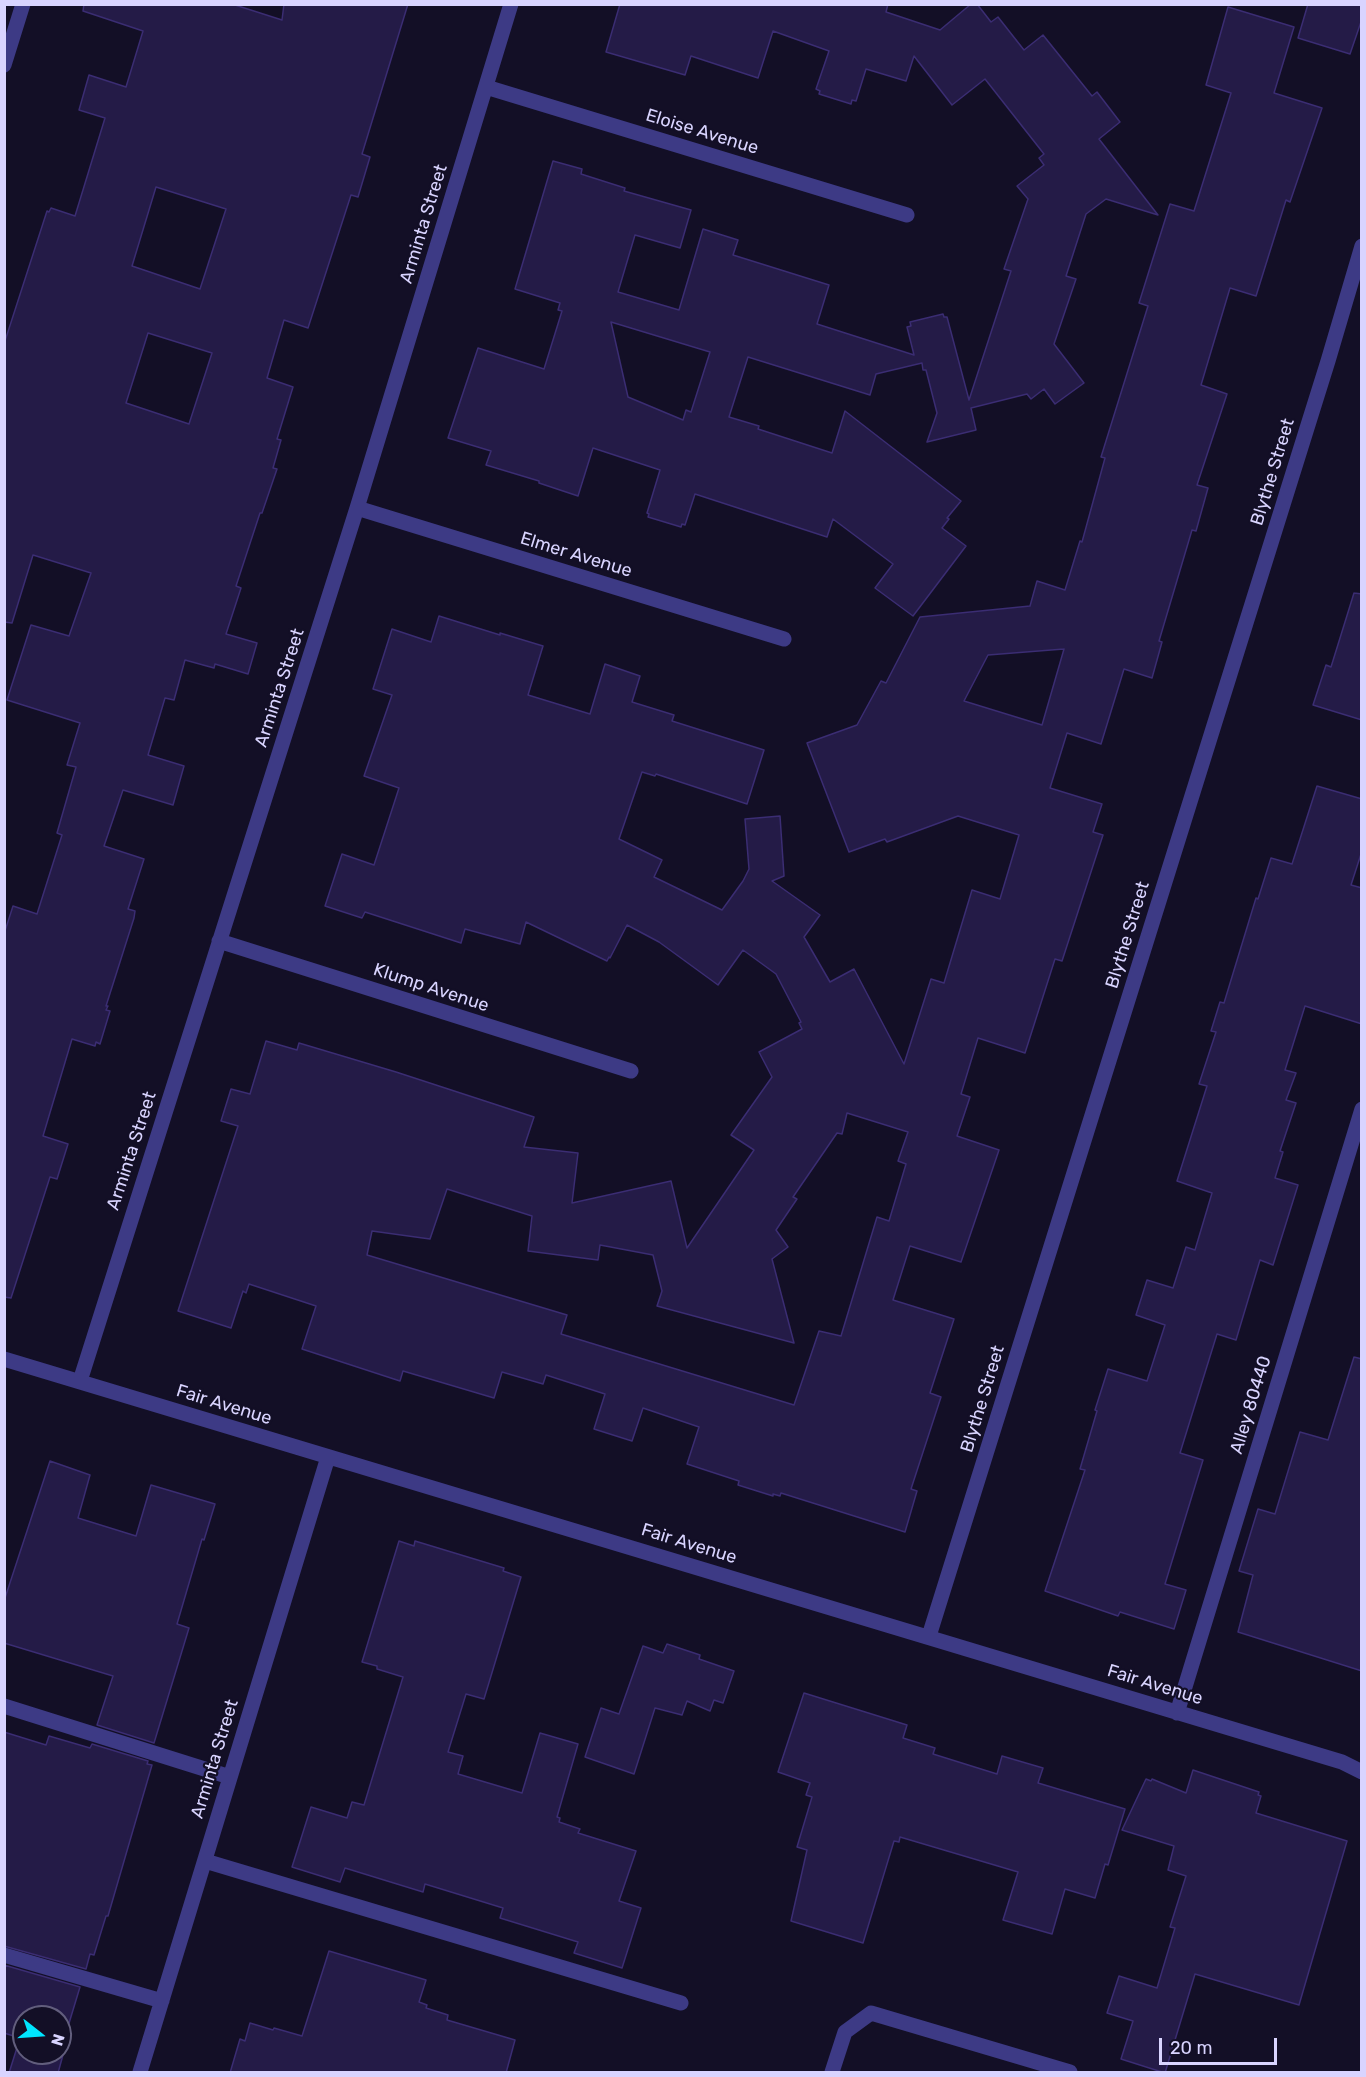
<!DOCTYPE html>
<html>
<head>
<meta charset="utf-8">
<style>
	body { margin:0 }
	#map { position:relative; width:1366px; height:2077px; overflow:hidden; background:#130f26; font-family:Rubik,sans-serif }
	canvas { display:block }
	.frame { position:absolute; inset:0; border:6px solid #d9d4ff; pointer-events:none }
	.north { position:absolute; left:12px; top:2005px; width:60px; height:60px; box-sizing:border-box; background:#130f26; border:2px solid #625e7d; border-radius:50%; rotate:107deg; font-size:16px; font-weight:700; line-height:24px; text-align:center; color:#d9d4ff }
	.north::after { content:''; display:block; margin:auto; width:21px; height:27px; background:#00e5ff; clip-path:polygon(50% 0,100% 100%,50% 72%,0 100%) }
	.scale { position:absolute; left:1159px; top:2038px; width:118px; height:27px; box-sizing:border-box; border:3px solid #d9d4ff; border-top:0; padding-left:8px; font-size:18px; line-height:21px; white-space:nowrap; color:#d9d4ff; -webkit-text-stroke:4px #130f26; paint-order:stroke }
</style>
</head>
<body>
<div id="map">
<canvas width="1366" height="2077"></canvas>
<div class="frame"></div>
<div class="north">N</div>
<div class="scale">20 m</div>
</div>
<script>
const ctx = document.querySelector('canvas').getContext('2d');
ctx.lineJoin = 'round';
function fillPath(path, color) { ctx.fillStyle = color; ctx.fill(path, 'evenodd'); }
const poly = rows => new Path2D(rows.map(r => 'M' + r).join(''));
function strokePath(path, color, width, dash) { ctx.strokeStyle = color; ctx.lineWidth = width; ctx.lineCap = dash ? 'butt' : 'round'; ctx.setLineDash(dash || []); ctx.stroke(path); }
function label(font, color, halo, rows, align = 'center') {
  ctx.font = font + ' Rubik,sans-serif'; ctx.lineWidth = 4.5; ctx.setLineDash([]); ctx.textBaseline = 'middle'; ctx.strokeStyle = halo; ctx.fillStyle = color; for (const [text, x, y, turn = 0] of rows) {
    ctx.save(); ctx.translate(x, y); ctx.rotate((+turn || 0) * Math.PI / 180); ctx.textAlign = isNaN(turn) ? turn : align; if (halo) ctx.strokeText(text, 0, 0); ctx.fillText(text, 0, 0); ctx.restore();
  }
}
const building = poly([
	[84,4,232,4,282,20,284,4,408,4,362,154,370,157,358,197,351,195,308,328,284,320,267,378,293,387,277,439,281,440,273,468,277,469,262,513,260,513,236,586,241,588,226,634,257,643,248,674,215,664,214,668,185,660,174,700,165,698,148,755,184,766,173,805,123,790,104,846,144,859,128,909,135,911,134,918,106,1006,108,1006,106,1010,110,1011,100,1044,96,1042,95,1046,72,1039,43,1136,68,1144,57,1179,50,1177,11,1298,4,1297,4,934,13,906,37,914,62,835,57,833,76,767,67,765,80,723,7,700,31,625,69,636,91,573,33,555,12,623,4,622,4,344,47,211,49,212,51,208,75,216,105,118,79,110,89,75,126,87,143,31,83,11,84,4],
	[156,187,226,209,200,289,132,266,156,187],
	[148,333,212,353,189,424,126,403,148,333],
	[620,4,888,4,886,12,940,30,971,4,977,4,991,22,998,17,1024,50,1043,35,1092,96,1097,92,1120,122,1099,139,1158,215,1106,199,1086,214,1066,276,1076,279,1054,344,1084,383,1055,404,1044,389,1031,399,1027,394,971,408,976,430,927,442,937,413,926,370,923,370,922,363,876,374,870,395,748,357,729,417,759,426,758,429,832,453,845,411,961,501,947,518,949,519,942,528,966,546,913,616,875,588,893,564,833,519,827,537,695,494,685,525,682,524,681,527,648,517,649,514,647,513,660,470,593,448,578,496,539,483,539,481,486,465,491,451,448,438,478,348,544,369,562,311,558,310,560,303,515,289,553,161,582,169,581,174,625,188,624,191,691,210,680,248,635,235,618,292,679,310,703,229,738,240,733,255,829,285,817,324,914,355,907,327,911,326,910,322,943,314,944,317,947,317,969,400,1011,271,1004,269,1028,199,1017,186,1044,165,1039,158,1044,154,985,79,952,105,914,56,906,81,866,69,856,101,852,100,851,104,819,94,820,91,816,89,829,51,773,31,758,78,691,56,685,75,606,52,620,4],
	[611,322,710,352,691,412,686,410,683,420,628,397,611,322],
	[1308,4,1362,4,1362,19,1350,54,1298,38,1308,4],
	[1228,7,1294,27,1274,93,1322,108,1290,202,1286,200,1256,296,1230,288,1201,385,1227,394,1197,485,1208,488,1196,531,1192,530,1159,641,1162,642,1152,678,1124,669,1101,744,1067,733,1050,788,1102,804,1093,832,1103,835,1062,961,1055,959,1025,1053,978,1038,961,1094,970,1097,957,1136,999,1150,961,1262,910,1246,893,1300,954,1319,930,1393,941,1397,911,1489,917,1491,905,1532,781,1493,780,1496,773,1494,773,1496,738,1485,739,1481,687,1464,699,1427,643,1408,632,1441,594,1429,605,1394,546,1375,543,1384,502,1372,494,1398,403,1371,400,1381,302,1349,316,1306,249,1284,246,1293,243,1291,231,1328,178,1311,238,1126,221,1121,231,1089,250,1094,266,1041,297,1050,299,1043,396,1072,534,1117,524,1147,578,1153,572,1203,671,1181,687,1248,754,1150,731,1135,772,1077,759,1052,802,1029,799,1023,801,1022,776,974,743,950,718,985,659,942,627,925,610,958,609,957,607,961,526,922,520,944,465,929,461,943,365,912,362,918,325,906,342,854,374,865,399,788,364,776,392,695,373,689,392,629,431,642,439,616,500,635,500,633,543,646,528,695,590,714,605,664,640,676,632,702,674,715,672,721,764,750,747,804,656,774,655,776,642,772,619,839,662,860,654,877,722,910,743,881,749,869,745,819,780,816,784,876,772,881,820,915,804,937,830,982,854,969,904,1064,931,979,944,983,972,890,1000,899,1019,835,958,816,887,842,885,839,849,852,807,743,857,725,881,681,886,683,920,617,1030,606,1037,581,1065,590,1080,541,1082,542,1105,458,1101,457,1148,306,1139,303,1170,204,1194,211,1231,93,1206,85,1228,7],
	[1064,649,1042,725,964,701,988,655,1064,649],
	[847,1113,908,1132,898,1161,906,1164,889,1221,877,1217,841,1336,819,1331,794,1405,561,1334,567,1315,367,1255,372,1231,430,1239,447,1189,532,1216,528,1251,598,1260,600,1245,653,1255,662,1291,657,1306,794,1343,772,1259,788,1247,776,1230,797,1199,793,1197,837,1133,842,1134,847,1113],
	[1354,593,1362,594,1362,720,1313,705,1326,665,1331,667,1354,593],
	[1317,786,1362,799,1362,851,1351,885,1362,888,1362,1024,1305,1006,1285,1070,1296,1073,1286,1100,1296,1103,1280,1151,1283,1152,1275,1178,1298,1185,1273,1265,1260,1260,1236,1340,1217,1334,1180,1453,1203,1460,1165,1584,1186,1590,1174,1629,1120,1612,1118,1616,1045,1591,1085,1470,1080,1469,1097,1411,1095,1410,1108,1369,1147,1381,1165,1325,1136,1315,1147,1280,1173,1288,1186,1247,1195,1250,1212,1193,1177,1181,1207,1086,1199,1084,1216,1032,1211,1031,1220,1002,1224,1003,1256,898,1258,899,1271,858,1292,864,1317,786],
	[1354,1357,1362,1359,1362,1671,1238,1632,1253,1575,1239,1571,1258,1509,1275,1514,1300,1432,1328,1440,1354,1357],
	[50,1461,90,1475,78,1518,136,1536,151,1485,215,1504,204,1540,202,1539,177,1624,189,1628,154,1743,97,1725,113,1676,4,1643,4,1601,50,1461],
	[399,1541,414,1546,415,1541,504,1568,503,1571,521,1577,484,1699,466,1694,448,1752,463,1756,458,1774,522,1793,540,1733,578,1744,557,1817,560,1818,559,1822,580,1829,578,1833,636,1851,619,1901,641,1908,622,1968,574,1953,578,1942,500,1918,503,1908,425,1884,423,1892,345,1868,340,1882,292,1867,311,1807,347,1818,352,1802,364,1805,403,1677,377,1669,377,1666,362,1662,399,1541],
	[667,1644,700,1655,699,1659,734,1671,723,1703,714,1700,710,1711,687,1701,682,1715,655,1708,634,1774,585,1757,601,1708,619,1714,643,1646,663,1653,667,1644],
	[804,1693,907,1725,903,1738,935,1748,933,1754,997,1774,1002,1756,1043,1768,1038,1783,1125,1809,1108,1865,1105,1864,1095,1898,1065,1889,1052,1934,1003,1920,1018,1872,900,1837,899,1842,894,1841,863,1943,791,1921,807,1850,797,1847,812,1797,806,1795,810,1783,778,1772,804,1693],
	[4,1732,46,1745,49,1736,90,1748,92,1744,148,1761,147,1764,152,1765,108,1916,106,1916,94,1955,90,1954,86,1969,4,1946,4,1732],
	[1193,1770,1259,1792,1258,1795,1261,1796,1256,1813,1347,1841,1299,2005,1195,1974,1165,2073,1121,2059,1133,2021,1107,2013,1119,1976,1157,1988,1175,1928,1170,1927,1186,1876,1168,1870,1174,1846,1122,1830,1146,1779,1151,1781,1152,1779,1186,1793,1193,1770],
	[329,1951,426,1980,419,2002,427,2005,426,2008,448,2015,447,2020,515,2040,506,2073,230,2073,240,2039,245,2041,250,2023,273,2030,274,2028,302,2036,329,1951],
	[4,1965,80,1987,63,2043,66,2044,58,2073,9,2073,20,2038,4,2033,4,1965],
	[24,2017,60,2017,60,2053,24,2053,24,2017]
]);
fillPath(building, '#241b47');
strokePath(building, '#3b2d73', 1.5);
strokePath(poly([
	[4,65,23,4],
	[486,87,907,215],
	[357,508,784,639],
	[219,941,631,1071],
	[4,1359,1342,1762,1362,1772],
	[80,1381,357,508,511,4],
	[929,1636,1328,361,1362,246],
	[4,1706,230,1777],
	[1177,1713,1362,1109],
	[205,1861,681,2003],
	[4,1955,162,2001],
	[140,2072,328,1457],
	[832,2072,845,2032,871,2013,1070,2072]
]), '#3d3a85', 15);
label('18px', '#d9d4ff', '#130f26', [
	["Eloise Avenue",702,132,17],
	["Arminta Street",424,224,-73],
	["Blythe Street",1273,472,-73],
	["Elmer Avenue",576,555,17],
	["Arminta Street",280,688,-72],
	["Blythe Street",1128,935,-73],
	["Klump Avenue",431,988,18],
	["Arminta Street",132,1151,-72],
	["Blythe Street",983,1399,-73],
	["Fair Avenue",224,1405,17],
	["Alley 80440",1251,1405,-73],
	["Fair Avenue",689,1544,17],
	["Fair Avenue",1155,1685,17],
	["Arminta Street",215,1759,-73]
]);
</script>
</body>
</html>
